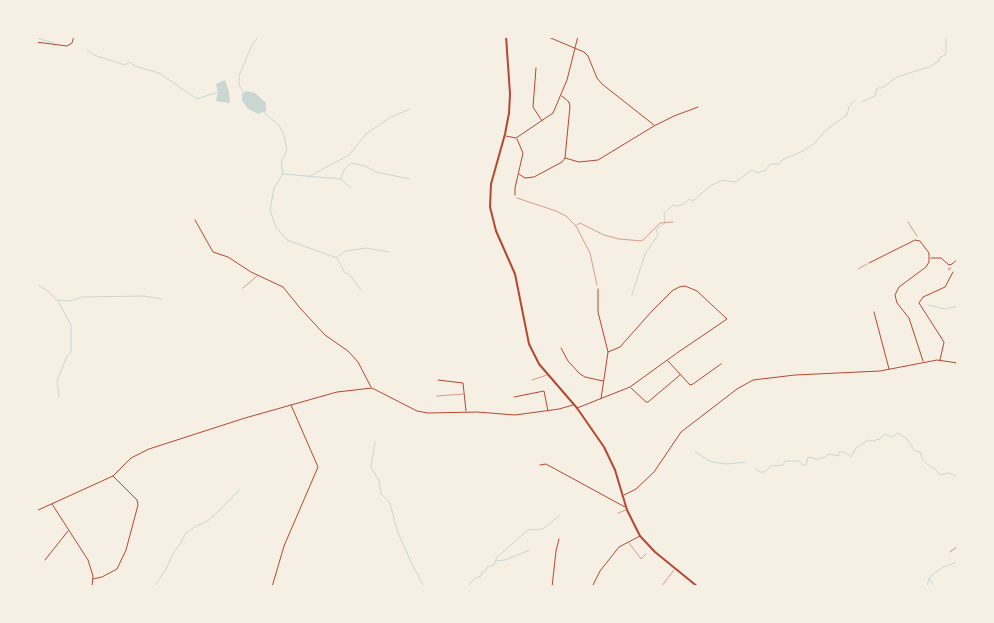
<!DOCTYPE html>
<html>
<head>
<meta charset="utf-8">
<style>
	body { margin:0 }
	#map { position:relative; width:994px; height:623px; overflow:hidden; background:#f6efe4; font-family:"DejaVu Sans",sans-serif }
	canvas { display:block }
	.frame { position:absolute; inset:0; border:38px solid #f6efe4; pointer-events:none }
</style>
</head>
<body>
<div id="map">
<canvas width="994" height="623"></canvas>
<div class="frame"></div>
</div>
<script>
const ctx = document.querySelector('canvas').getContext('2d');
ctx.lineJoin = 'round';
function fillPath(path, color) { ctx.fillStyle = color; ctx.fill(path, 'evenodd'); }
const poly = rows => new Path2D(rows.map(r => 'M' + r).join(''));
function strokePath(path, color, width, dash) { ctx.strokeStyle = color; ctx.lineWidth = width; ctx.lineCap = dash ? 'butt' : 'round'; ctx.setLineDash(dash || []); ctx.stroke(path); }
fillPath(poly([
	[225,80,229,92,230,103,216,101,218,92,216,84],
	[246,91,255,93,266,103,266,111,258,114,247,108,242,100,242,94]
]), '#c9d6d2');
strokePath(poly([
	[36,38,54,43],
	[87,50,94,55,125,65,129,62,135,66,159,73,197,99,218,92],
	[244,93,239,85,239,76,251,47,259,36],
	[862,102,875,96,877,88,882,88,897,77,929,67,939,61,939,58,945,55,946,51,946,36],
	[265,110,265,114,279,125,284,135,287,150,281,163,283,174,274,188,270,210,276,227,287,240,337,258,345,273,350,275,361,290],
	[283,174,341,179,344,170,351,163,365,166,376,172,410,179],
	[308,177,349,155,366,134,391,117,410,109],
	[341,179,351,188],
	[337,257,346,251,366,248,389,252],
	[36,284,48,291,57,300,70,301,82,297,144,296,162,299],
	[632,295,645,254,658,235,656,229,665,223,664,213,673,205,677,206,684,204,689,199,693,201,710,186,723,180,735,182,752,170,757,173,766,170,770,164,779,164,782,160,801,152,814,144,826,130,847,115,849,107,854,101],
	[58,301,71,325,71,352,67,356,57,381,59,397],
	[928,305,945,309,958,306],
	[375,442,371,467,379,481,381,494,390,503,397,530,410,560,424,587],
	[695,452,712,462,726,464,746,462],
	[923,460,928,465,935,469,940,475,948,473],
	[755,469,760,472,765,472,771,466,783,465,785,461,799,461,803,465,806,465,808,457,813,458,817,460,819,458,824,458,829,454,839,456,839,452,844,452,851,457,856,448,868,440,874,441,878,439,879,440,884,434,892,437,898,433,907,439,915,451,921,452,922,458],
	[949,473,958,477],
	[496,561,505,560,530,550],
	[930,579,934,587],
	[154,587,166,569,174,552,181,543,185,534,196,526,206,522,218,512,239,490],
	[467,587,474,579,481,576,482,572,486,571,487,567,494,565,497,557,528,530,543,529,560,515],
	[927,587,929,578,932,575,943,567,958,562]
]), '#c9d6d2', 1);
strokePath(poly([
	[517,198,556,211,566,216,576,226,590,253,597,285],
	[908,222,917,236],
	[577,225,580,223,604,235,619,239,642,241,660,223,673,222],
	[950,270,948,269,951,268]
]), '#b5482f', 0.5);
strokePath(poly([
	[858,269,867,264],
	[243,288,257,276],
	[956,364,958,373],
	[532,380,547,375],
	[437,396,463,394],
	[618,513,626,510],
	[629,543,641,559,646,554],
	[661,587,674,570]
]), '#b5482f', 0.5);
strokePath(poly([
	[546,36,584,52,588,56,597,78,602,84,654,125],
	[36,42,67,46,72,43,74,36],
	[536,68,533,107,542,121],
	[506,136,516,138,553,113,567,80,578,36],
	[565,158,579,162,598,160,654,126,674,116,698,107],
	[519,174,525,178,534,177,562,162,565,158,570,106,569,102,562,96],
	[515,195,515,188,523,153,517,139],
	[195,220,213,252,228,257,251,272,283,287,300,308,325,335,348,351,358,362,371,387],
	[931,258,941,258,949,265,952,264,958,259],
	[869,263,915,240,920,241,929,253,929,262,926,267,899,287,895,295,897,303,909,318,923,361],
	[598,289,598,312,608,352,601,399],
	[874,312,889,369],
	[561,348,568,361,580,374,585,377,603,381],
	[940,360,944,342,919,303,923,297,945,287,953,272],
	[668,361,690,385,693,384,721,364],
	[438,380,463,383,466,411],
	[631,388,646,402,648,402,680,375],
	[514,397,544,391,548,411],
	[577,408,630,387,677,353,727,319,697,291,685,286,679,287,672,291,652,311,620,347,608,352],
	[540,465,546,464,625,507],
	[624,495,636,489,654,472,681,432,737,389,753,380,795,375,880,371,937,360,958,363],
	[52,504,88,560,93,576,92,587],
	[36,511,113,476,131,458,149,449,245,418,337,392,372,388,417,411,428,413,477,412,515,415,559,409,573,405],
	[45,560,68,531],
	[93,579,102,577,117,569,126,550,138,505,137,500,113,476],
	[272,587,284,546,318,467,291,405],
	[552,587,556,551,559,539],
	[592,587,600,571,619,547,640,536]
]), '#b5482f', 1);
strokePath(poly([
	[506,36,510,94,509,113,505,134,491,184,490,207,496,231,515,274,529,344,539,364,577,408,604,447,615,470,627,510,640,536,655,552,698,587]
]), '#b5482f', 2);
strokePath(poly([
	[950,552,958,546]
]), '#cf8b77', 1);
</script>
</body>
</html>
